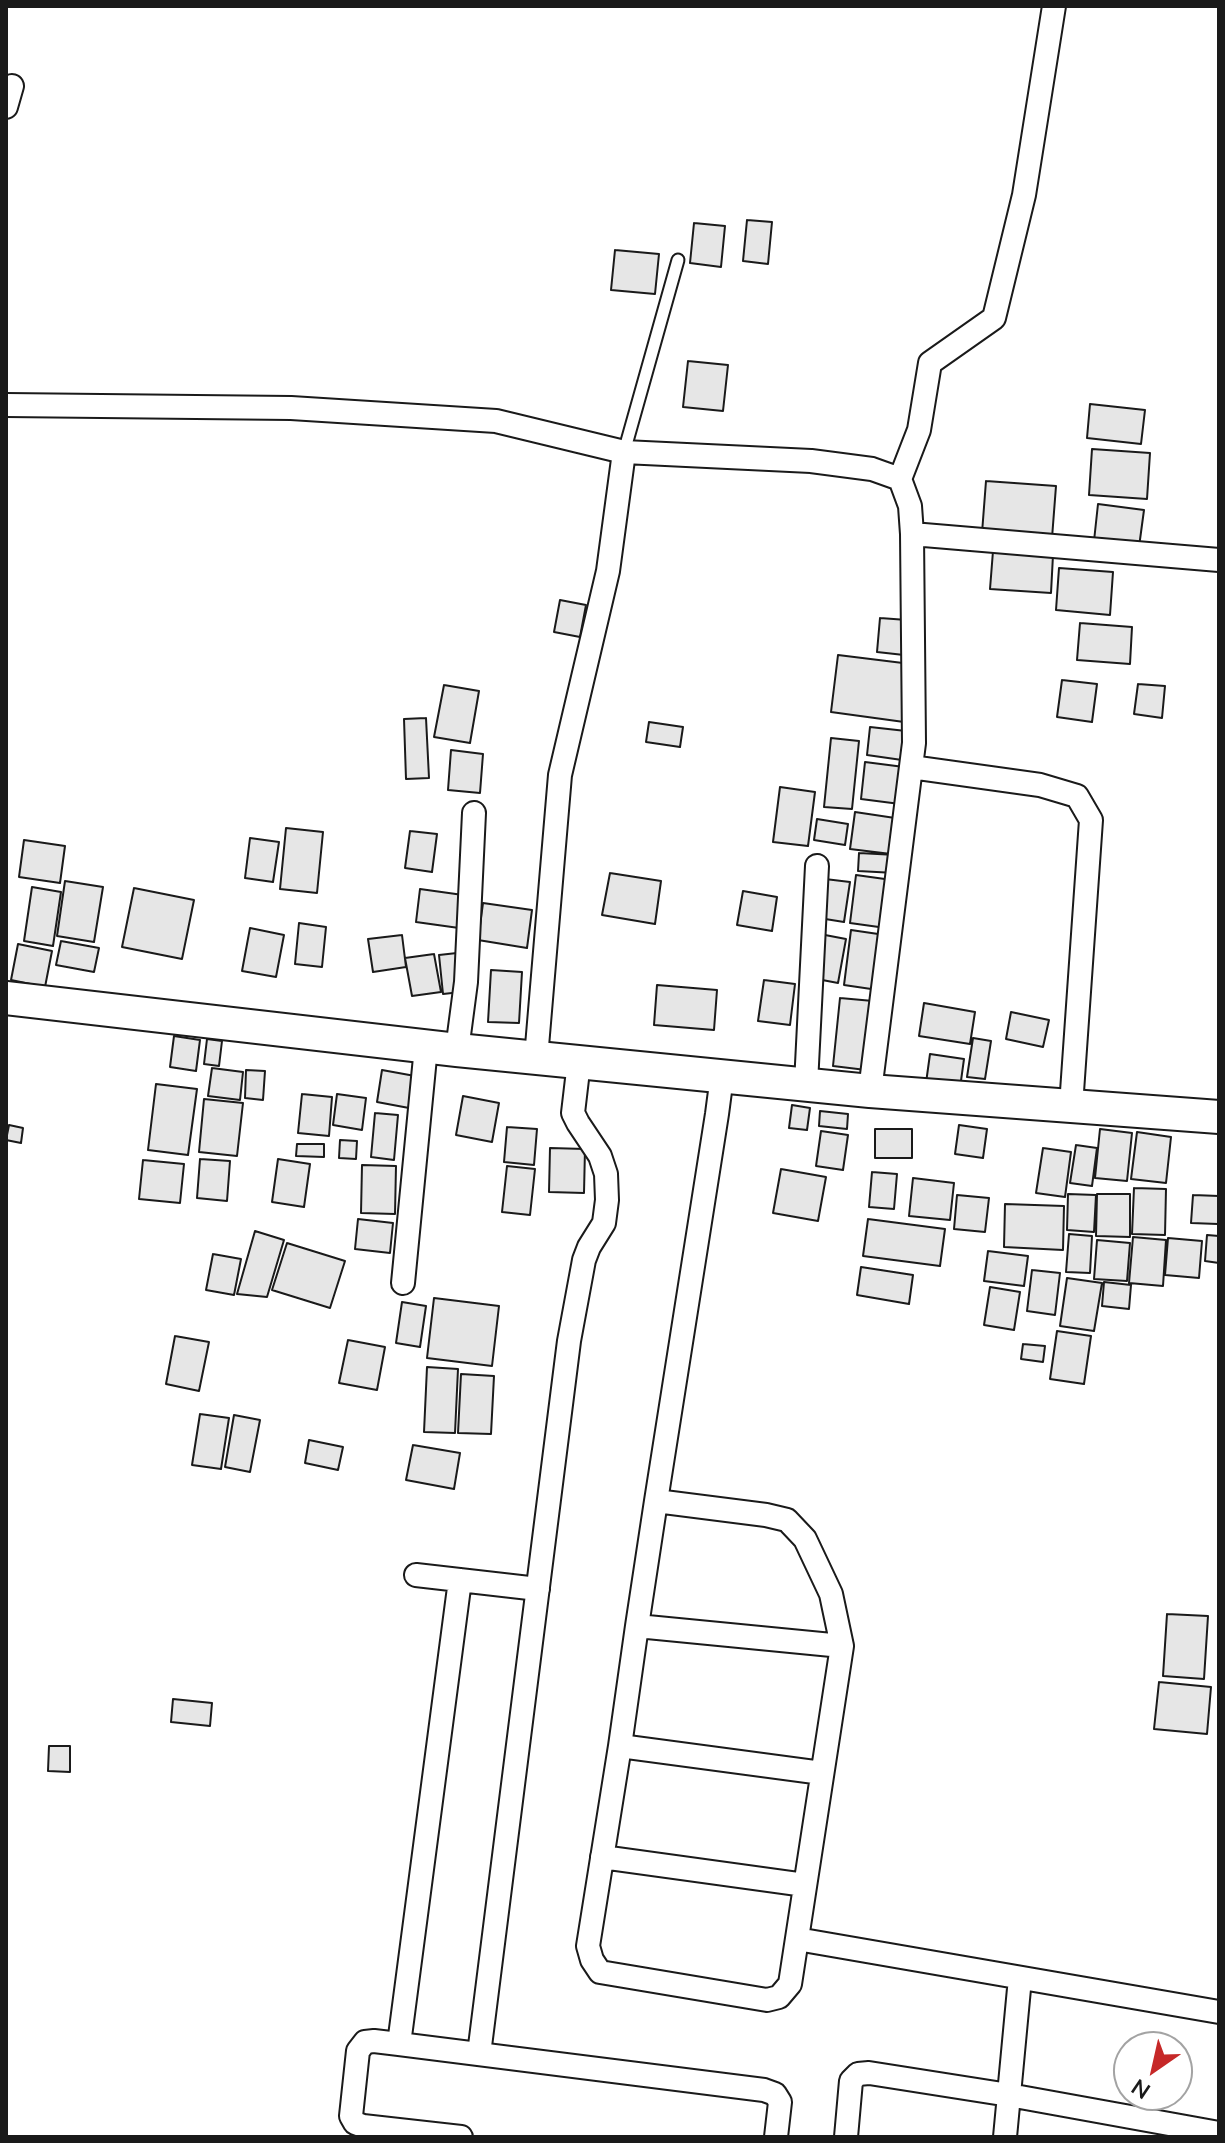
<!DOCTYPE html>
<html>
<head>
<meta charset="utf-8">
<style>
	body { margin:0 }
	#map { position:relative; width:1225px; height:2143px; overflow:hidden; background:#fff; font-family:Mulish,sans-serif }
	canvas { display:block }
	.frame { position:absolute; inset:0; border:8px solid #1a1a1a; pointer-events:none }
	.north { position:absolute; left:1113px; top:2031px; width:80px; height:80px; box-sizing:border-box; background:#fff; border:2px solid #a3a3a3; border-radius:50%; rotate:214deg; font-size:22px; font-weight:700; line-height:32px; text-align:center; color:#1a1a1a }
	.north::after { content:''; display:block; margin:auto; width:28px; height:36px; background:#c62828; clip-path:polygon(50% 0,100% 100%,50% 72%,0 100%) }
</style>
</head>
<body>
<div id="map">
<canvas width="1225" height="2143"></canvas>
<div class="frame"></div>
<div class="north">N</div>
</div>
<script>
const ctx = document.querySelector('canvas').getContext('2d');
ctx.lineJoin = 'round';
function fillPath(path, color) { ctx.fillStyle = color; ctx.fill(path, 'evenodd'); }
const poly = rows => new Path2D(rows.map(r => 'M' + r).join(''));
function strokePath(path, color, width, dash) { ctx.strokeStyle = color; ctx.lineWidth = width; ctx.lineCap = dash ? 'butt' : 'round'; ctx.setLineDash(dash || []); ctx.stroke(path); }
const building = poly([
	[747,220,772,222,768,264,743,261,747,220],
	[694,223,725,226,721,267,690,263,694,223],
	[615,250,659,254,655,294,611,290,615,250],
	[688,361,728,365,723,411,683,407,688,361],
	[1090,404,1145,410,1141,444,1087,438,1090,404],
	[1092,449,1150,453,1147,499,1089,495,1092,449],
	[986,481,1056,486,1052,538,982,533,986,481],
	[1098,504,1144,510,1139,547,1094,541,1098,504],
	[993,551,1053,555,1051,593,990,589,993,551],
	[1059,568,1113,572,1110,615,1056,610,1059,568],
	[560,600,586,605,580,637,554,632,560,600],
	[880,618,907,620,904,655,877,652,880,618],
	[1080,623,1132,627,1130,664,1077,660,1080,623],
	[838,655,911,664,904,722,831,712,838,655],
	[1062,680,1097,684,1092,722,1057,717,1062,680],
	[1138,684,1165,686,1162,718,1134,714,1138,684],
	[444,685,479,691,470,743,434,737,444,685],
	[426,718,429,778,406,779,404,719,426,718],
	[649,722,683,727,680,747,646,742,649,722],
	[870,727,906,731,902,760,867,755,870,727],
	[831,738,859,741,852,809,824,807,831,738],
	[451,750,483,754,480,793,448,790,451,750],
	[865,762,904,767,900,804,861,799,865,762],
	[780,787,815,792,808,846,773,842,780,787],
	[855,812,895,818,891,854,850,849,855,812],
	[817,819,848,824,845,845,814,840,817,819],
	[286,828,323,832,317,893,280,889,286,828],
	[410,831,437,834,432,872,405,868,410,831],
	[250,838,279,842,273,882,245,878,250,838],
	[24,840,65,846,60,883,19,877,24,840],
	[859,853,896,855,895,873,858,871,859,853],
	[610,873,661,881,655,924,602,915,610,873],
	[856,875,892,880,886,928,850,923,856,875],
	[825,879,850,882,844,922,819,918,825,879],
	[65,881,103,887,94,942,57,936,65,881],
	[32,887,61,892,53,946,24,941,32,887],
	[134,888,194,900,182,959,122,947,134,888],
	[420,889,463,895,459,928,416,922,420,889],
	[743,891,777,897,772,931,737,925,743,891],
	[483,903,532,910,527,948,478,940,483,903],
	[299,923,326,927,322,967,295,964,299,923],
	[250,928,284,935,276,977,242,971,250,928],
	[851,930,885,935,878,990,844,985,851,930],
	[402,935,406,967,373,972,368,939,402,935],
	[825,935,846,939,838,983,817,979,825,935],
	[61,941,99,948,94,972,56,965,61,941],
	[18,944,52,951,45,987,11,980,18,944],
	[457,953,461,992,443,994,439,955,457,953],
	[434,954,441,992,412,996,405,958,434,954],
	[491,970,522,972,519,1023,488,1022,491,970],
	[764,980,795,984,790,1025,758,1021,764,980],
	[657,985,717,990,714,1030,654,1025,657,985],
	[840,998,873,1001,866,1070,833,1066,840,998],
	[924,1003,975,1012,970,1044,919,1036,924,1003],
	[1011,1012,1049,1020,1043,1047,1006,1039,1011,1012],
	[174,1036,200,1040,196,1071,170,1067,174,1036],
	[973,1038,991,1041,985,1079,967,1077,973,1038],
	[207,1039,222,1041,219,1066,204,1064,207,1039],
	[930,1054,964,1059,960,1088,926,1083,930,1054],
	[212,1068,243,1072,240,1100,208,1096,212,1068],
	[246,1070,265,1071,263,1100,245,1098,246,1070],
	[382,1070,415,1076,409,1108,377,1102,382,1070],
	[156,1084,197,1089,188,1155,148,1150,156,1084],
	[302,1094,332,1097,329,1136,298,1133,302,1094],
	[337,1094,366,1098,362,1130,333,1125,337,1094],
	[463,1096,499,1103,492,1142,456,1135,463,1096],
	[204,1099,243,1103,237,1156,199,1152,204,1099],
	[792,1105,810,1108,807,1130,789,1128,792,1105],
	[820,1111,848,1114,847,1129,819,1126,820,1111],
	[375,1113,398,1115,394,1160,371,1157,375,1113],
	[9,1125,23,1128,21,1143,6,1140,9,1125],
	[959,1125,987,1129,983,1158,955,1154,959,1125],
	[507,1127,537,1129,534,1165,504,1162,507,1127],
	[875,1129,912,1129,912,1158,875,1158,875,1129],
	[1100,1129,1132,1133,1127,1181,1095,1178,1100,1129],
	[821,1131,848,1135,843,1170,816,1166,821,1131],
	[1137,1132,1171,1137,1166,1183,1131,1179,1137,1132],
	[340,1140,357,1141,356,1159,339,1158,340,1140],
	[297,1144,324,1144,324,1157,296,1156,297,1144],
	[1076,1145,1097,1148,1092,1186,1070,1183,1076,1145],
	[550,1148,585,1149,584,1193,549,1192,550,1148],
	[1043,1148,1071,1152,1065,1197,1036,1193,1043,1148],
	[200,1159,230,1161,227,1201,197,1198,200,1159],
	[278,1159,310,1164,304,1207,272,1202,278,1159],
	[143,1160,184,1164,180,1203,139,1199,143,1160],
	[362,1165,396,1166,395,1214,361,1213,362,1165],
	[507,1166,535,1169,530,1215,502,1212,507,1166],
	[781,1169,826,1177,818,1221,773,1213,781,1169],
	[872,1172,897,1174,894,1209,869,1207,872,1172],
	[913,1178,954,1183,950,1220,909,1216,913,1178],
	[1134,1188,1166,1189,1165,1235,1132,1234,1134,1188],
	[1068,1194,1096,1195,1094,1232,1067,1230,1068,1194],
	[1097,1194,1130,1194,1130,1237,1096,1236,1097,1194],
	[957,1195,989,1198,985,1232,954,1229,957,1195],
	[1193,1195,1219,1196,1218,1224,1191,1223,1193,1195],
	[1005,1204,1064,1206,1063,1250,1004,1247,1005,1204],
	[358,1219,393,1223,390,1253,355,1249,358,1219],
	[868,1219,945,1229,940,1266,863,1256,868,1219],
	[255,1231,284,1240,267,1297,237,1294,255,1231],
	[1069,1234,1092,1236,1090,1273,1066,1272,1069,1234],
	[1207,1235,1219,1236,1219,1263,1205,1261,1207,1235],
	[1133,1237,1166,1240,1163,1286,1129,1283,1133,1237],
	[1168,1238,1202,1241,1199,1278,1165,1275,1168,1238],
	[1097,1240,1130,1243,1127,1281,1094,1279,1097,1240],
	[287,1243,345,1261,330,1308,272,1290,287,1243],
	[988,1251,1028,1256,1024,1286,984,1281,988,1251],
	[213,1254,241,1259,234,1295,206,1290,213,1254],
	[861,1267,913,1275,909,1304,857,1295,861,1267],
	[1032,1270,1060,1273,1055,1315,1027,1311,1032,1270],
	[1067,1278,1102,1283,1094,1331,1060,1326,1067,1278],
	[1104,1282,1131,1285,1129,1309,1102,1306,1104,1282],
	[990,1287,1020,1292,1014,1330,984,1325,990,1287],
	[434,1298,499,1306,492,1366,427,1358,434,1298],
	[402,1302,426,1306,420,1347,396,1343,402,1302],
	[1057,1331,1091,1336,1084,1384,1050,1379,1057,1331],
	[175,1336,209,1342,199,1391,166,1384,175,1336],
	[348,1340,385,1347,377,1390,339,1383,348,1340],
	[1023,1344,1045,1346,1043,1362,1021,1359,1023,1344],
	[427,1367,458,1369,455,1433,424,1432,427,1367],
	[461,1374,494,1376,491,1434,458,1433,461,1374],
	[200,1414,229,1418,221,1469,192,1465,200,1414],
	[234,1415,260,1420,250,1472,225,1467,234,1415],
	[309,1440,343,1447,338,1470,305,1463,309,1440],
	[413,1445,460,1453,454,1489,406,1480,413,1445],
	[1167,1614,1208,1616,1204,1679,1163,1676,1167,1614],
	[1159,1682,1211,1687,1207,1734,1154,1729,1159,1682],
	[173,1699,212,1703,210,1726,171,1722,173,1699],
	[49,1746,70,1746,70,1772,48,1771,49,1746]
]);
fillPath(building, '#e6e6e6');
strokePath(building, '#1a1a1a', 2);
const lane = poly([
	[624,452,678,260]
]);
const street = poly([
	[6,107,12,86],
	[6,405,291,408,496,421,624,452,811,461,872,469,900,479,910,506,912,534,914,743,870,1091],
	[900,479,919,430,930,363,994,318,1024,195,1054,6],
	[912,534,1219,560],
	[911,767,1040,785,1077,796,1091,820,1071,1106],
	[457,1050,466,982,474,813],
	[536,1058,560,775,608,571,624,452],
	[806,1084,817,866],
	[403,1283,426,1047],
	[656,1501,766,1515,787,1520,805,1539,831,1594,842,1646,790,1984,779,1997,767,2000,600,1972,592,1960,588,1946,620,1746,637,1626,656,1501,717,1114,722,1076],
	[416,1575,538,1589],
	[460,1580,399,2044,764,2090,775,2094,780,2102,776,2137],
	[637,1626,842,1646],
	[620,1746,822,1773],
	[602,1857,805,1885],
	[797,1939,1219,2012],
	[399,2044,374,2041,365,2042,358,2051,351,2116,355,2123,363,2126,461,2137],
	[479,2054,569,1341,584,1260,589,1247,604,1223,607,1200,606,1174,600,1156,578,1123,573,1113,579,1062],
	[846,2137,851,2081,858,2074,869,2073,1009,2095,1219,2133],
	[1005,2137,1020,1978]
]);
const secondary = poly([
	[6,998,457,1050,870,1091,1219,1117]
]);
strokePath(lane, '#1a1a1a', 15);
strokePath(street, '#1a1a1a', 26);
strokePath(secondary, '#1a1a1a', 36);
strokePath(lane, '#fff', 11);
strokePath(street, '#fff', 22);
strokePath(secondary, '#fff', 32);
</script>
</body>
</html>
